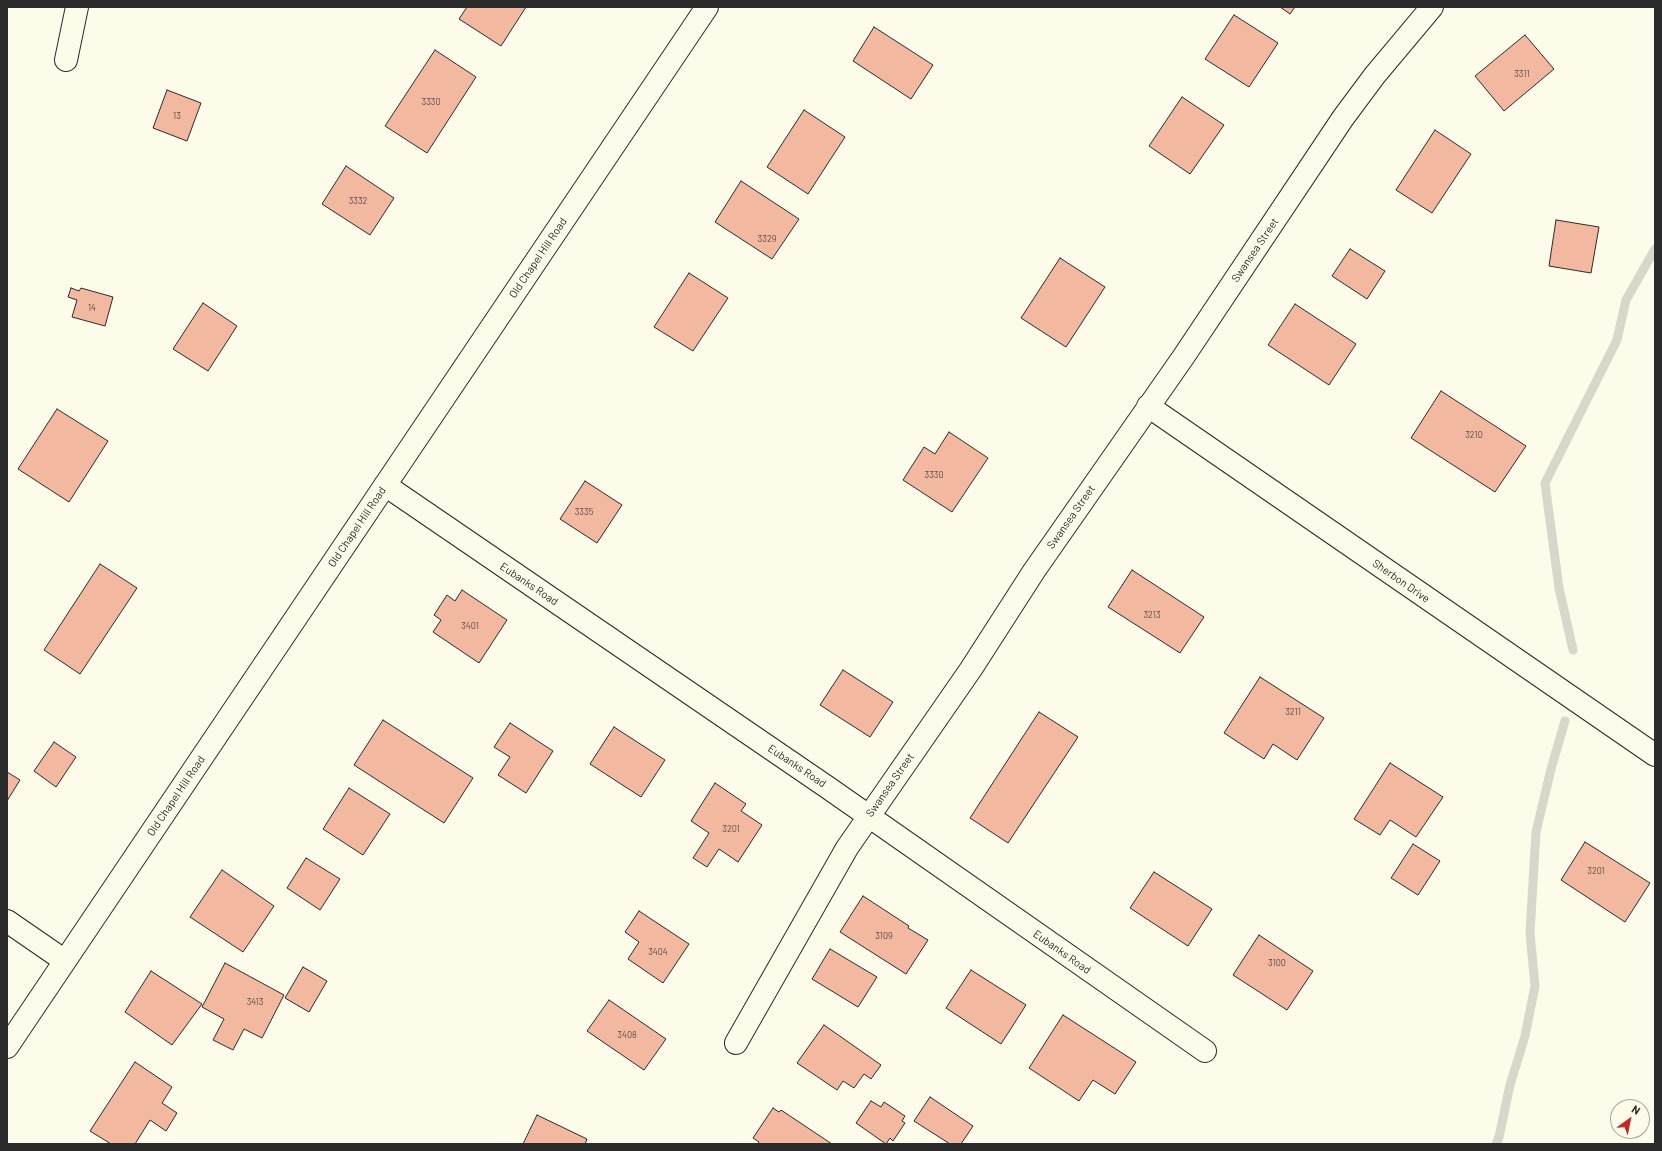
<!DOCTYPE html>
<html>
<head>
<meta charset="utf-8">
<style>
	body { margin:0 }
	#map { position:relative; width:1662px; height:1151px; overflow:hidden; background:#fdfbea; font-family:Barlow,sans-serif }
	canvas { display:block }
	.frame { position:absolute; inset:0; border:8px solid #2b2b2b; pointer-events:none }
	.north { position:absolute; left:1610px; top:1099px; width:40px; height:40px; box-sizing:border-box; background:#fdfbea; border:1px solid #a9a89e; border-radius:50%; rotate:33deg; font-size:11px; font-weight:700; line-height:16px; text-align:center; color:#2b2b2b }
	.north::after { content:''; display:block; margin:auto; width:14px; height:18px; background:#c62828; clip-path:polygon(50% 0,100% 100%,50% 72%,0 100%) }
</style>
</head>
<body>
<div id="map">
<canvas width="1662" height="1151"></canvas>
<div class="frame"></div>
<div class="north">N</div>
</div>
<script>
const ctx = document.querySelector('canvas').getContext('2d');
ctx.lineJoin = 'round';
const poly = rows => new Path2D(rows.map(r => 'M' + r).join(''));
function strokePath(path, color, width, dash) { ctx.strokeStyle = color; ctx.lineWidth = width; ctx.lineCap = dash ? 'butt' : 'round'; ctx.setLineDash(dash || []); ctx.stroke(path); }
function fillPath(path, color) { ctx.fillStyle = color; ctx.fill(path, 'evenodd'); }
function label(font, color, halo, rows, align = 'center') {
  ctx.font = font + ' Barlow,sans-serif'; ctx.lineWidth = 3; ctx.setLineDash([]); ctx.textBaseline = 'middle'; ctx.strokeStyle = halo; ctx.fillStyle = color; for (const [text, x, y, turn = 0] of rows) {
    ctx.save(); ctx.translate(x, y); ctx.rotate((+turn || 0) * Math.PI / 180); ctx.textAlign = isNaN(turn) ? turn : align; if (halo) ctx.strokeText(text, 0, 0); ctx.fillText(text, 0, 0); ctx.restore();
  }
}
strokePath(poly([
	[1573,650,1559,588,1545,483,1617,340,1626,300,1655,249],
	[1496,1144,1499,1137,1510,1085,1525,1036,1535,986,1530,933,1536,832,1551,769,1565,721]
]), '#d8d7c9', 9);
const building = poly([
	[467,7,526,7,501,46,459,19,467,7],
	[1280,7,1295,7,1290,14,1280,7],
	[1234,15,1278,43,1249,87,1205,59,1234,15],
	[874,27,933,65,911,99,853,61,874,27],
	[1525,35,1554,69,1504,111,1475,76,1525,35],
	[435,50,476,77,427,153,385,126,435,50],
	[167,90,201,103,187,141,153,128,167,90],
	[1182,97,1224,125,1190,174,1149,146,1182,97],
	[804,110,845,137,808,194,767,167,804,110],
	[1435,130,1471,154,1432,213,1396,190,1435,130],
	[346,166,394,198,370,235,322,204,346,166],
	[741,181,799,219,772,259,715,222,741,181],
	[1556,220,1599,227,1591,273,1549,266,1556,220],
	[1350,249,1385,271,1367,299,1332,276,1350,249],
	[1060,258,1105,287,1066,347,1021,318,1060,258],
	[689,273,728,298,693,351,654,327,689,273],
	[71,288,79,291,81,288,113,297,105,326,72,317,77,300,68,297,71,288],
	[203,303,237,326,208,371,173,349,203,303],
	[1295,304,1356,344,1329,385,1268,345,1295,304],
	[1441,391,1526,446,1495,492,1411,438,1441,391],
	[57,409,108,441,69,502,18,469,57,409],
	[949,432,988,458,952,512,903,480,924,447,935,454,949,432],
	[585,481,622,505,597,543,560,519,585,481],
	[100,564,137,588,80,674,44,650,100,564],
	[1132,570,1204,617,1180,653,1108,607,1132,570],
	[462,590,507,620,479,663,433,632,441,620,434,615,447,595,455,601,462,590],
	[843,670,893,702,870,737,820,705,843,670],
	[1260,677,1324,718,1297,760,1273,744,1264,759,1224,733,1260,677],
	[1039,712,1078,737,1008,843,970,818,1039,712],
	[383,720,473,778,444,823,354,765,383,720],
	[510,723,553,751,526,793,498,775,510,757,494,747,510,723],
	[614,727,665,760,641,797,590,764,614,727],
	[54,742,76,757,56,787,34,771,54,742],
	[1390,763,1443,797,1416,837,1390,820,1380,835,1354,819,1390,763],
	[7,772,20,780,7,801,7,772],
	[715,783,746,804,741,811,762,825,738,862,719,849,707,867,693,858,709,833,691,821,715,783],
	[349,788,390,814,363,855,323,829,349,788],
	[1585,842,1650,883,1625,922,1561,880,1585,842],
	[1413,844,1440,861,1418,895,1391,878,1413,844],
	[306,858,340,879,320,910,287,888,306,858],
	[222,870,274,906,243,952,190,917,222,870],
	[1154,872,1212,909,1188,946,1130,908,1154,872],
	[863,896,909,926,908,928,928,940,906,974,840,932,863,896],
	[639,911,689,944,663,983,628,959,639,942,625,932,639,911],
	[1259,935,1313,971,1287,1010,1233,975,1259,935],
	[830,949,877,977,858,1007,812,979,830,949],
	[225,963,284,995,262,1038,244,1029,233,1050,213,1040,224,1019,202,1007,225,963],
	[303,967,327,981,309,1012,285,998,303,967],
	[971,970,1026,1005,1001,1044,946,1008,971,970],
	[151,971,202,1004,172,1045,125,1012,151,971],
	[609,1000,666,1039,644,1070,587,1031,609,1000],
	[1063,1015,1136,1062,1115,1094,1093,1080,1079,1101,1029,1068,1063,1015],
	[824,1025,881,1065,871,1079,864,1074,854,1088,843,1081,837,1090,797,1063,824,1025],
	[135,1062,172,1087,162,1103,177,1113,166,1131,150,1120,135,1144,111,1144,90,1131,135,1062],
	[930,1097,973,1126,961,1144,950,1144,914,1121,930,1097],
	[871,1101,881,1107,884,1102,905,1116,902,1121,905,1123,893,1141,890,1138,886,1144,856,1123,871,1101],
	[773,1108,779,1112,781,1110,832,1144,758,1144,759,1142,753,1138,773,1108],
	[537,1115,587,1139,585,1144,523,1144,537,1115]
]);
fillPath(building, '#f2b8a0');
strokePath(building, '#2b2b2b', 1);
const minor = poly([
	[66,60,77,7],
	[1148,406,1655,755],
	[385,485,827,787,1205,1051],
	[7,921,65,961],
	[736,1043,847,848,971,669,1034,571,1184,356,1343,118,1375,75,1432,7],
	[7,1047,707,7]
]);
strokePath(minor, '#2b2b2b', 24);
strokePath(minor, '#fdfbea', 22);
label('9px', '#5d4e48', null, [
	["3311",1522,74],
	["3330",431,102],
	["13",177,116],
	["3332",358,201],
	["3329",767,239],
	["14",92,308],
	["3210",1474,435],
	["3330",934,475],
	["3335",584,512],
	["3213",1152,615],
	["3401",470,626],
	["3211",1293,712],
	["3201",731,829],
	["3201",1596,871],
	["3109",884,936],
	["3404",658,952],
	["3100",1277,963],
	["3413",255,1002],
	["3408",627,1035]
]);
label('11px', '#2b2b2b', '#fdfbea', [
	["Swansea Street",1255,250,-56],
	["Old Chapel Hill Road",538,258,-56],
	["Swansea Street",1071,517,-55],
	["Old Chapel Hill Road",357,527,-56],
	["Sherbon Drive",1401,581,35],
	["Eubanks Road",529,584,34],
	["Eubanks Road",797,766,34],
	["Swansea Street",890,785,-55],
	["Old Chapel Hill Road",176,796,-56],
	["Eubanks Road",1062,952,35]
]);
</script>
</body>
</html>
